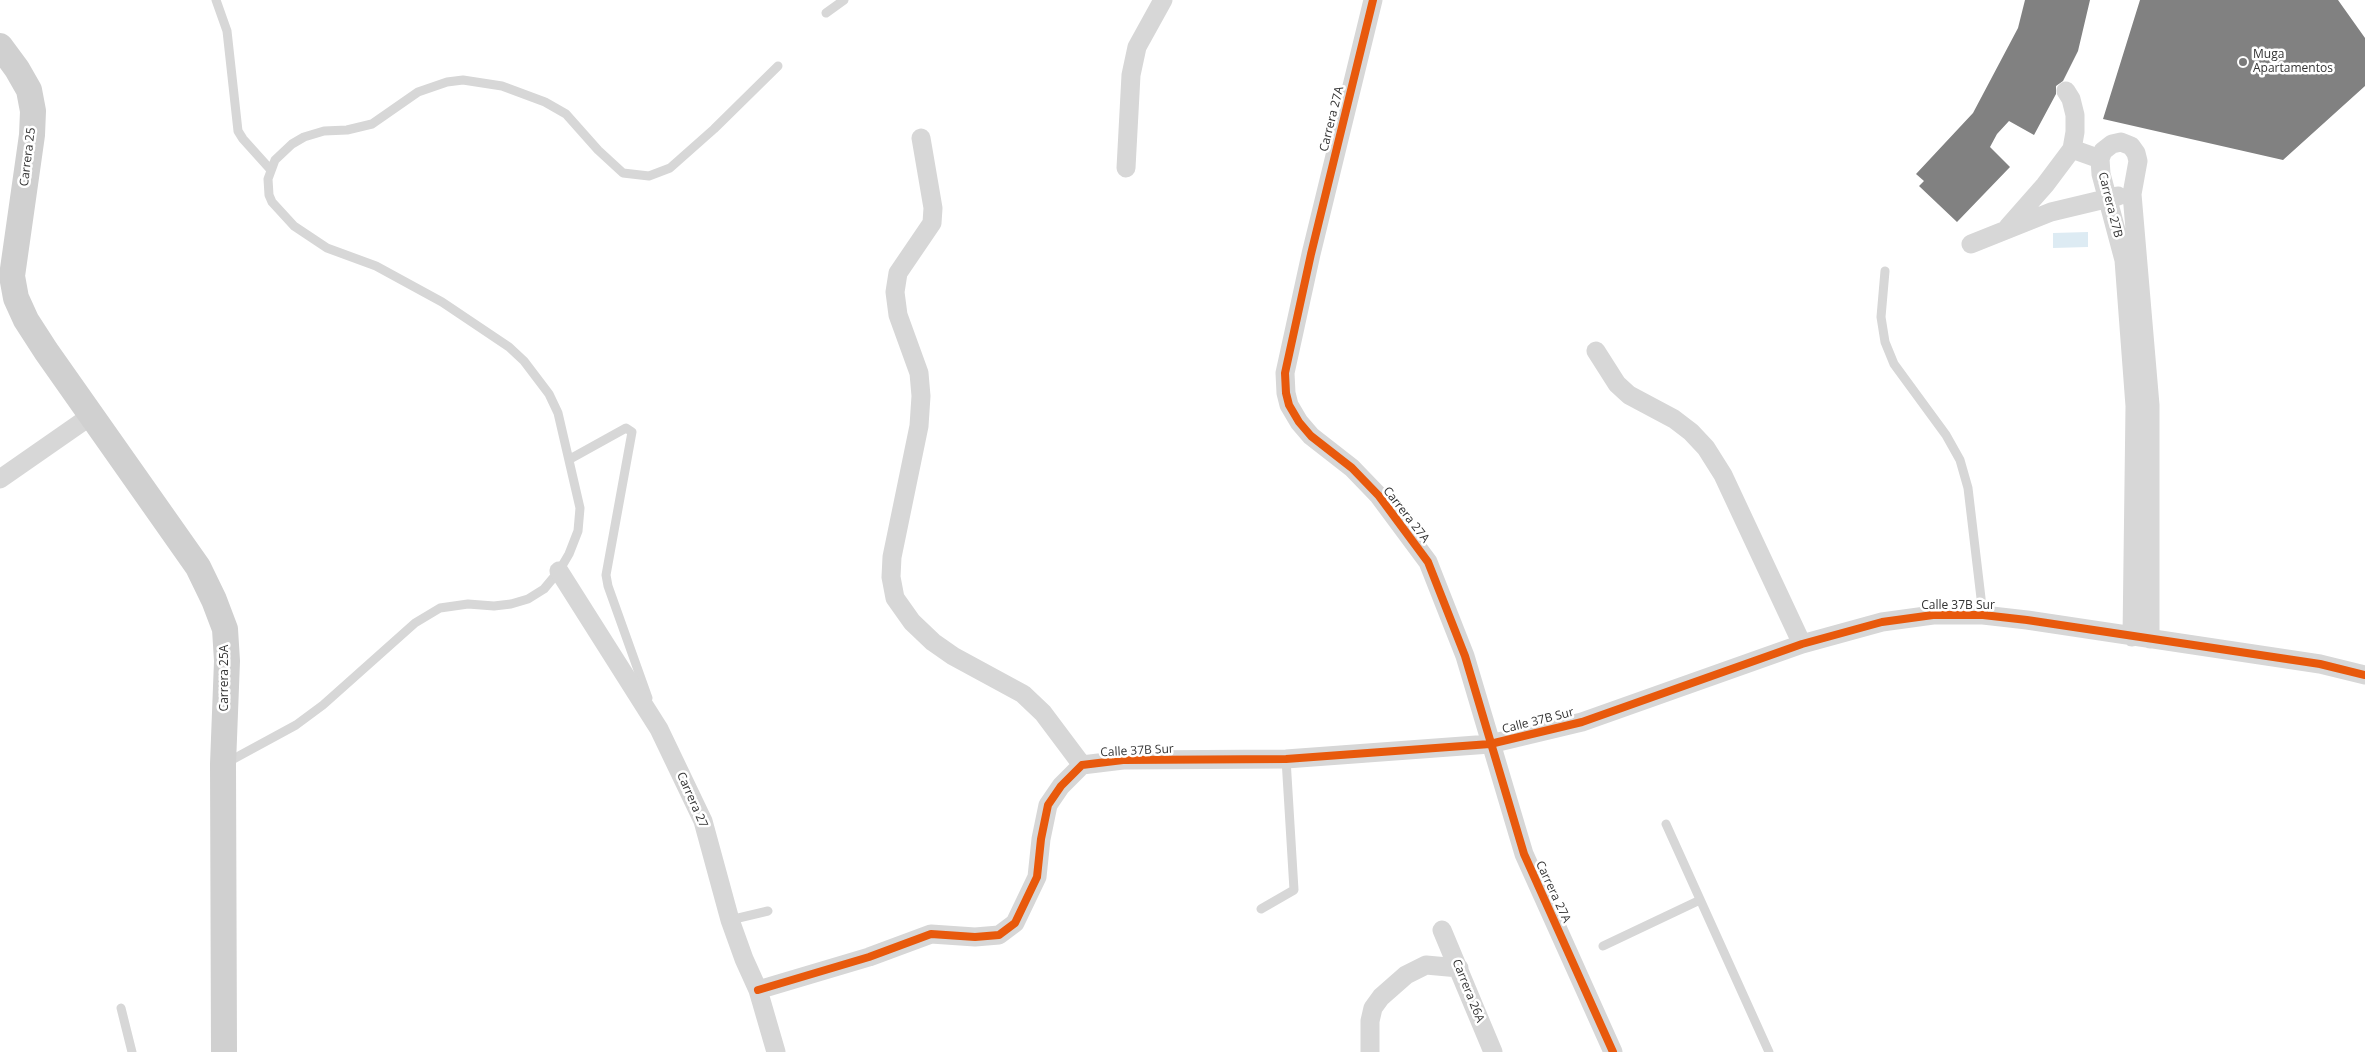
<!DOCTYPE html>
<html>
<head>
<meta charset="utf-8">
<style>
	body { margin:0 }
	canvas { display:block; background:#fff }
</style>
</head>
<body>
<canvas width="2365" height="1052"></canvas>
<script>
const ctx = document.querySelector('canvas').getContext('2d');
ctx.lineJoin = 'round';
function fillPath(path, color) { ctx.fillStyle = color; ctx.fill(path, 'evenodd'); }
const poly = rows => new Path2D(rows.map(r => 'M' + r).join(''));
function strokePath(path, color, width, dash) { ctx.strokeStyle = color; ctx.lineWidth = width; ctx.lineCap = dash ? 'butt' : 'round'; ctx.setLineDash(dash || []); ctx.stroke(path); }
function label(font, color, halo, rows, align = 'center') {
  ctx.font = font + ' "Open Sans",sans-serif'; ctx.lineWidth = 5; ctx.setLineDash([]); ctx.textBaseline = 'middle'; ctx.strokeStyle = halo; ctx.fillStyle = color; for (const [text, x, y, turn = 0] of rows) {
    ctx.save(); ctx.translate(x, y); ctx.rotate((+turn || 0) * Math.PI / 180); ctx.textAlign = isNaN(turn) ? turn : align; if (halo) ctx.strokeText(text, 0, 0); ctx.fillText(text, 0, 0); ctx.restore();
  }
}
fillPath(poly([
	[2088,232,2088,247,2053,248,2053,233]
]), '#ddebf3');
fillPath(poly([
	[2025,0,2090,0,2078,51,2063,81,2056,86,2056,94,2034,135,2009,121,1997,134,1990,147,2010,167,1957,222,1919,186,1924,181,1916,174,1973,113,2018,28],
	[2140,0,2338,0,2365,38,2365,86,2283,160,2103,119]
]), '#818181');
strokePath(poly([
	[216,0,227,31,238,131,243,139,270,169],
	[826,13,844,0],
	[1885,271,1881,317,1885,342,1894,364,1946,435,1960,460,1968,488,1983,615],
	[570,459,626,428,632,432,606,575,608,586,648,698],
	[226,763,296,725,323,705,415,623,440,608,468,604,494,606,511,604,528,599,544,589,559,571,569,554,578,531,580,508,558,413,549,394,524,361,509,347,442,302,376,266,327,248,294,226,272,202,269,195,268,179,275,160,292,144,304,137,324,131,347,130,372,124,418,92,447,82,463,80,502,86,545,102,566,114,598,150,623,173,649,176,670,168,714,129,778,66],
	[1666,824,1769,1052],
	[1261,909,1294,890,1286,759],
	[730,920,768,911],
	[1603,946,1700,900],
	[121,1008,132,1052]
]), '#d7d7d7', 9);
strokePath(poly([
	[1373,0,1311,254,1285,373,1286,393,1289,405,1299,422,1311,436,1352,468,1379,496,1428,562,1465,656,1524,854,1613,1052],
	[2066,91,2071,99,2075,115,2075,132,2072,149,2100,159],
	[921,138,933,208,932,223,898,273,895,292,898,315,919,373,921,396,919,426,892,557,891,577,895,598,912,622,933,642,953,656,1023,694,1043,713,1082,765],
	[1126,168,1131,75,1137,47,1163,0],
	[2008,227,2045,185,2072,149],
	[1971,244,2051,212,2118,196],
	[1596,351,1617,384,1629,395,1674,419,1691,432,1706,448,1723,475,1802,644],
	[0,479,92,415],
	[559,571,659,729,703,821,730,920,744,959,758,990,776,1052],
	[2132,637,2135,406,2124,260,2101,174,2100,159,2103,151,2112,144,2121,142,2131,146,2136,153,2138,161,2132,194,2150,405,2150,639],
	[1442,930,1493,1052],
	[758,990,869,957,931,934,975,937,999,935,1015,923,1037,877,1041,839,1048,805,1061,786,1082,765,1123,760,1286,759,1490,744,1582,722,1802,644,1882,622,1933,615,1983,615,2027,620,2320,664,2365,675],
	[1370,1052,1370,1021,1373,1008,1381,997,1406,975,1426,965,1459,968]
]), '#d7d7d7', 19);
strokePath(poly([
	[0,46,17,69,29,90,33,111,32,135,12,276,16,298,26,320,46,351,198,567,214,600,225,629,227,661,223,764,224,1052]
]), '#d0d0d0', 26);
strokePath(poly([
	[1373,0,1311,254,1285,373,1286,393,1289,405,1299,422,1311,436,1352,468,1379,496,1428,562,1465,656,1524,854,1613,1052],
	[758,990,869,957,931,934,975,937,999,935,1015,923,1037,877,1041,839,1048,805,1061,786,1082,765,1123,760,1286,759,1490,744,1582,722,1802,644,1882,622,1933,615,1983,615,2027,620,2320,664,2365,675]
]), '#e8590c', 8);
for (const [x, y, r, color] of [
	[2243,62,5,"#7a7a7a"]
]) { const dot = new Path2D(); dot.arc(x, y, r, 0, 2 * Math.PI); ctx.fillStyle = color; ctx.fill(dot); strokePath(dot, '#fff', 2); }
label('12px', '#333', '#fff', [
	["Muga",2253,55],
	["Apartamentos",2253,69]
], 'left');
label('12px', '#333', '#fff', [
	["Carrera 27A",1332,119,-76],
	["Carrera 25",28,157,-83],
	["Carrera 27B",2110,205,76],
	["Carrera 27A",1406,515,52],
	["Calle 37B Sur",1958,606],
	["Carrera 25A",225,678,-90],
	["Calle 37B Sur",1538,721,-14],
	["Calle 37B Sur",1137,751,-3],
	["Carrera 27",692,800,66],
	["Carrera 27A",1553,892,65],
	["Carrera 26A",1468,991,68]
]);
</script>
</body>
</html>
